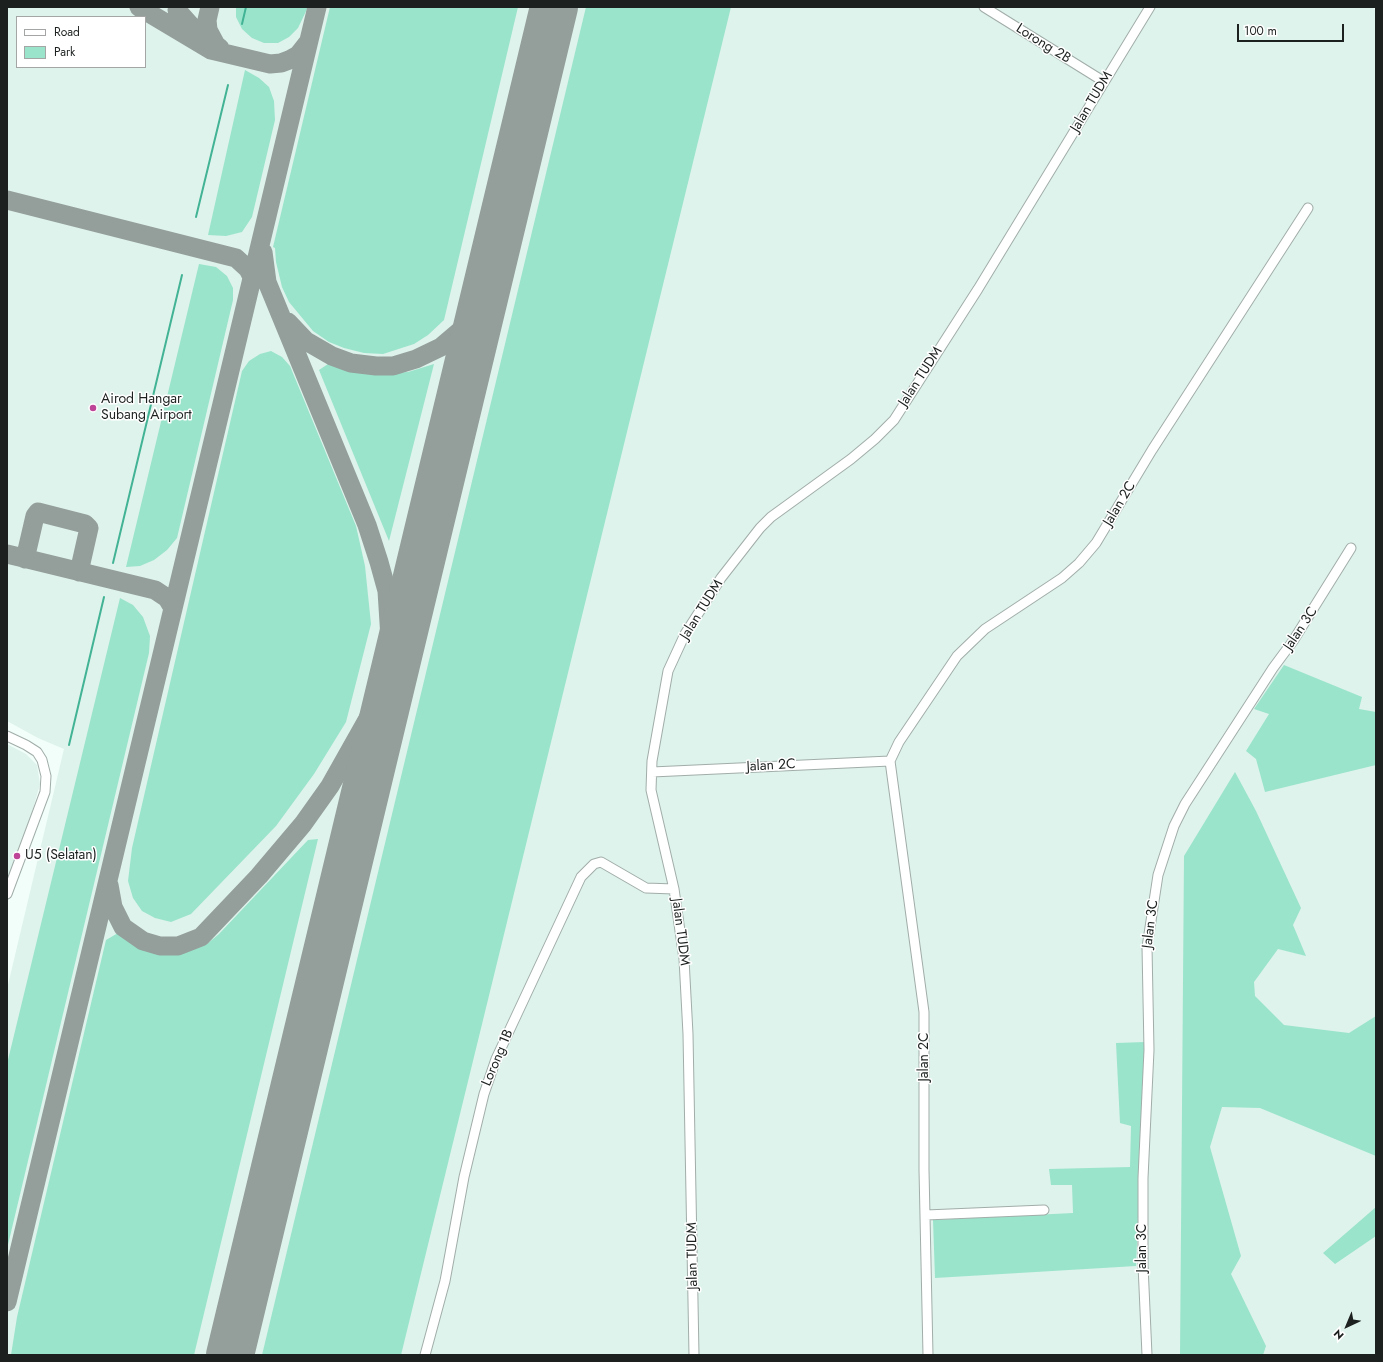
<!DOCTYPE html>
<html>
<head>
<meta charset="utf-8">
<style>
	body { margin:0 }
	#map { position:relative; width:1383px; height:1362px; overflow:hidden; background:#f1fef9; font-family:Jost,sans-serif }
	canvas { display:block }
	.frame { position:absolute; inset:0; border:8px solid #1c211f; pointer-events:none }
	.legend { position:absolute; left:16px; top:16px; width:130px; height:52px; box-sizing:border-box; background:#fff; border:1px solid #a4a6a5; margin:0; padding:5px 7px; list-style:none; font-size:12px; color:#1c211f }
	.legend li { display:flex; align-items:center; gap:8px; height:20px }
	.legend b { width:20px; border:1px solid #a4a6a5 }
	.north { position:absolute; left:1327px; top:1306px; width:40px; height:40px; -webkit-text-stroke:3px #fff; paint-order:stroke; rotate:224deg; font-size:11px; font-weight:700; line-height:16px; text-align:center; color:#1c211f }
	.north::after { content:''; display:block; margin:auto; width:14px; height:18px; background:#1c211f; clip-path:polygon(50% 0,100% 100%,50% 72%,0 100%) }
	.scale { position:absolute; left:1237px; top:24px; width:107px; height:18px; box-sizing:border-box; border:2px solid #1c211f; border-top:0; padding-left:5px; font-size:12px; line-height:14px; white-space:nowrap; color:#1c211f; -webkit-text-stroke:3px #fff; paint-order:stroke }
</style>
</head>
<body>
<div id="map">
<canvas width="1383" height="1362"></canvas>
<div class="frame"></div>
<ul class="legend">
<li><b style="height:5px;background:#fff"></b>Road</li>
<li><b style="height:11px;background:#9ae4cc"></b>Park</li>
</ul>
<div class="north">N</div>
<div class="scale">100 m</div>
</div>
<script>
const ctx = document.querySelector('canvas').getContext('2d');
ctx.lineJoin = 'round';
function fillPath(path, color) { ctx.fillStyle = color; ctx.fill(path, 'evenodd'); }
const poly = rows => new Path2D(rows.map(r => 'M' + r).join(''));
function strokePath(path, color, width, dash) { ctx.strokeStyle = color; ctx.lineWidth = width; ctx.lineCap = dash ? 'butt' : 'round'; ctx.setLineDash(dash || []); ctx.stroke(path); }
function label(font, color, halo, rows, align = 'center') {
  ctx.font = font + ' Jost,sans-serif'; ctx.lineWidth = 3; ctx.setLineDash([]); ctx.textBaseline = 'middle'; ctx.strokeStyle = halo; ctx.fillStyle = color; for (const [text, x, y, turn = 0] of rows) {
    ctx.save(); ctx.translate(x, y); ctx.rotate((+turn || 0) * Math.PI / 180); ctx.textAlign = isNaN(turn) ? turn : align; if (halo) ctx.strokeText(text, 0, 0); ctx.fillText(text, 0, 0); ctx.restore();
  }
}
fillPath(poly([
	[7,7,1372,7,1376,11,1376,1355,7,1355,7,989,64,749,38,738,7,721],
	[17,17,145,17,145,67,17,67],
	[7,744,26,754,37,765,40,784,14,875,7,894]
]), '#def3eb');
fillPath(poly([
	[236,7,308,7,298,28,289,37,278,43,264,43,252,38,242,29,236,17],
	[330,7,518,7,444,320,428,335,414,344,383,354,364,353,344,348,329,342,313,331,289,302,282,287,276,262,275,248,273,247],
	[586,7,731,7,401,1355,262,1355],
	[245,70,259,78,269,87,274,101,275,120,252,217,242,232,226,236,208,235],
	[199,264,216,267,227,276,233,288,233,300,177,538,167,550,154,560,140,566,126,567],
	[271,351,282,357,290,366,356,526,365,566,371,624,346,722,314,774,276,826,191,914,171,922,155,918,142,911,133,898,128,881,132,848,242,371,249,361,260,354],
	[328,364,349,370,376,374,408,372,434,364,389,541,319,370],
	[120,598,133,605,143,617,150,636,149,653,7,1249,7,1064],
	[1284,665,1362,697,1359,709,1376,712,1376,765,1265,792,1256,759,1246,751,1269,714,1254,709],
	[1235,772,1256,811,1301,908,1293,925,1306,956,1278,949,1254,982,1255,996,1284,1025,1349,1033,1376,1016,1376,1156,1260,1108,1222,1107,1210,1147,1241,1256,1231,1274,1266,1346,1263,1355,1180,1355,1184,856],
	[318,839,194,1355,11,1355,17,1317,106,940,118,933,133,945,151,952,172,954,207,944,219,934,308,840],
	[1145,1042,1136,1266,935,1278,933,1220,1073,1213,1072,1185,1051,1185,1049,1169,1130,1167,1131,1126,1120,1123,1116,1043],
	[1376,1207,1376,1236,1335,1264,1323,1253]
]), '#9ae4cc');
strokePath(poly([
	[242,24,246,7],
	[196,217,228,85],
	[113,563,182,275],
	[69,745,104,597]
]), '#42b395', 2);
strokePath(poly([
	[139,7,211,50,270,64,281,63,289,60,298,55,309,41],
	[210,7,207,20,208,30,216,45,220,48],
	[177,10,201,37],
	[7,200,236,258,248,269,252,277],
	[263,252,267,282,367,525,379,562,387,591,391,654],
	[288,322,306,341,332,356,351,363,376,366,393,366,416,359,441,347,461,330,479,303,489,276],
	[7,554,155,590,167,598,173,608],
	[25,559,35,516,38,512,85,524,89,528,79,572],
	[109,885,113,907,123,927,143,941,160,946,178,946,201,937,259,876,303,824,330,786,370,715,390,668,404,630],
	[7,1302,317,7]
]), '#949e9a', 19);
strokePath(poly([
	[230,1355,554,7]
]), '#949e9a', 48);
const minor = poly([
	[984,7,1103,81],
	[7,736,26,745,37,752,42,760,46,776,45,792,7,894],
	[652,772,890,761],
	[926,1215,1044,1210],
	[425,1355,445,1281,464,1177,484,1094,496,1059,581,877,594,864,601,862,646,888,674,889],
	[694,1355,688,1034,684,959,674,889,651,790,652,761,668,671,685,634,721,578,760,528,771,517,851,459,875,439,894,420,978,289,1150,7],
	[928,1355,924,1170,924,1012,890,761,899,742,957,656,985,629,1062,578,1079,563,1096,543,1152,450,1308,208],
	[1147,1355,1143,1265,1143,1178,1149,1050,1147,947,1158,875,1174,826,1185,804,1273,668,1293,641,1351,548]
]);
strokePath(minor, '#a1ada9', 11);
strokePath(minor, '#fff', 9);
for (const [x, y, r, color] of [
	[93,408,4,"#be4498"],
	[17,856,4,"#be4498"]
]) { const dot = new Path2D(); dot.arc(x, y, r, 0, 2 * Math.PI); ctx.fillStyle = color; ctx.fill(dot); strokePath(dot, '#fff', 1.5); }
label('14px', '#1c211f', '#fff', [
	["Lorong 2B",1043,44,32],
	["Jalan TUDM",1092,102,-59],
	["Jalan TUDM",921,377,-57],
	["Jalan 2C",1120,504,-59],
	["Jalan TUDM",702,610,-58],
	["Jalan 3C",1301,629,-56],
	["Jalan 2C",771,766,-3],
	["Jalan 3C",1151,924,-83],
	["Jalan TUDM",680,932,83],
	["Jalan 2C",925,1057,-90],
	["Lorong 1B",498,1058,-67],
	["Jalan 3C",1143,1248,-90],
	["Jalan TUDM",693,1256,-91]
]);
label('14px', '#1c211f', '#fff', [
	["Airod Hangar",101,400],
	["Subang Airport",101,416],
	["U5 (Selatan)",25,856]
], 'left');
</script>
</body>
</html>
